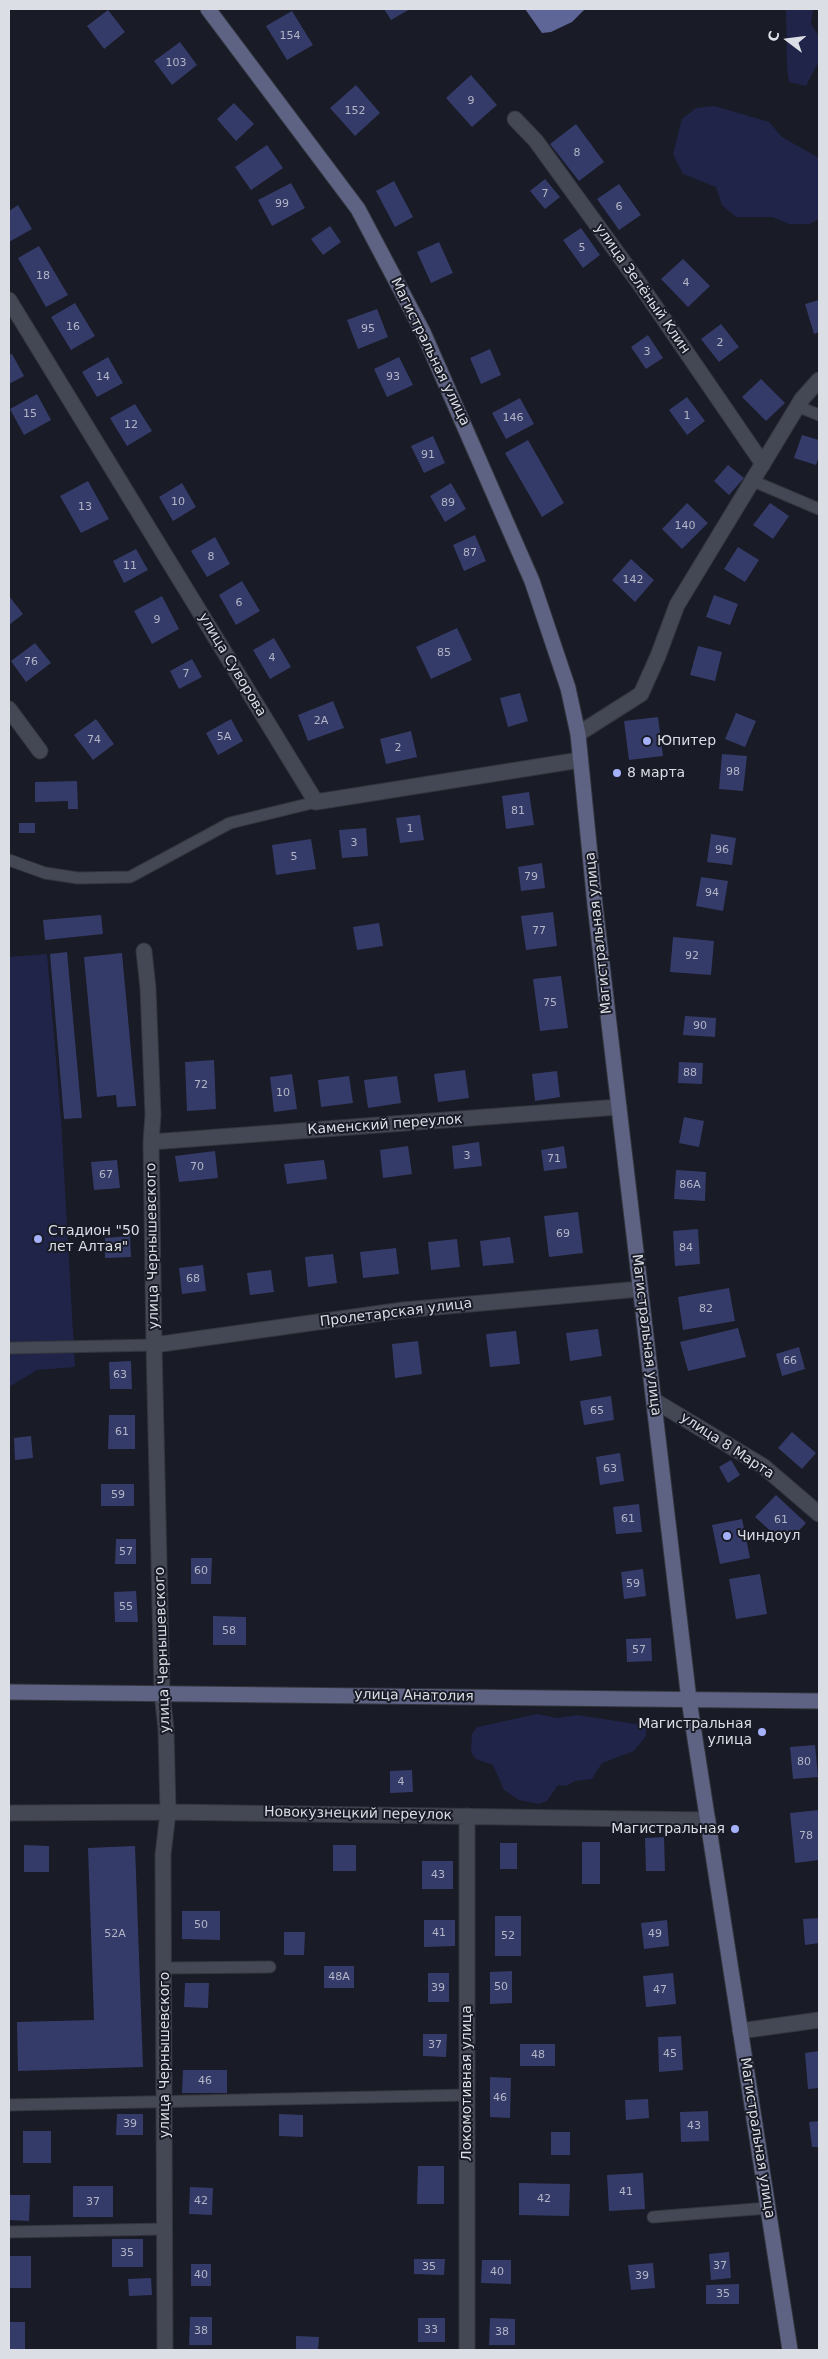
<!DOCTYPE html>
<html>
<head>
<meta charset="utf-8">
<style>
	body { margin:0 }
	#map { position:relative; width:828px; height:2359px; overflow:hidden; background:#191b26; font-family:"DejaVu Sans",sans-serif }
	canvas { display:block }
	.frame { position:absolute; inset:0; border:10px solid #dcdee6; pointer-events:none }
	.north { position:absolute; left:763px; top:15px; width:50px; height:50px; -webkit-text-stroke:4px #191b26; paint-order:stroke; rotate:285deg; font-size:14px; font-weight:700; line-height:20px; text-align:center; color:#dcdee6 }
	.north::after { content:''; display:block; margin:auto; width:18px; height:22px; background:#dcdee6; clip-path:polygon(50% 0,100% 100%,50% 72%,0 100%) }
</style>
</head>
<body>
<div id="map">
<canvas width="828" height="2359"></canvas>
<div class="frame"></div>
<div class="north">С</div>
</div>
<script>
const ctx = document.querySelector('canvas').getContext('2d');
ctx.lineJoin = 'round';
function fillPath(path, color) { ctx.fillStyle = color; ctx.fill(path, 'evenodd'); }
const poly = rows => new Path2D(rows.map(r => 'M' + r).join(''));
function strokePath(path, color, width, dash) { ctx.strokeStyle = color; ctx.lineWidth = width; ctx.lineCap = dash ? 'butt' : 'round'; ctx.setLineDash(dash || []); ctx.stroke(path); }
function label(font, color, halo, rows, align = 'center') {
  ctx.font = font + ' "DejaVu Sans",sans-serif'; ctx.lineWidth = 4; ctx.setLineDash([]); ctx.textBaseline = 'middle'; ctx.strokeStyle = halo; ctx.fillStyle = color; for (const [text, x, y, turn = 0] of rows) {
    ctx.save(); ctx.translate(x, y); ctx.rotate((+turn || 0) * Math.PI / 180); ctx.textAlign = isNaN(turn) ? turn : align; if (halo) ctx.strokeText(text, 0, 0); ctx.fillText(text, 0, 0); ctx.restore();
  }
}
fillPath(poly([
	[786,9,813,9,811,24,819,36,819,61,806,86,789,82,787,68],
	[715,106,769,122,782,137,819,158,819,219,809,224,789,224,772,217,736,217,722,205,716,187,683,174,673,154,682,119,696,108],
	[47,954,61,1119,75,1367,37,1370,9,1387,9,957],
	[537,1714,557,1718,577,1715,636,1724,646,1728,646,1736,634,1751,602,1763,592,1779,575,1781,566,1786,558,1785,547,1801,539,1804,519,1800,504,1790,493,1765,476,1759,471,1752,472,1734,477,1727]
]), '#202448');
fillPath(poly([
	[525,9,585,9,572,22,551,32,542,33]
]), '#5e6697');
fillPath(poly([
	[384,9,410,9,391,20],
	[108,10,125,32,104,49,87,26],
	[292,11,313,45,287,60,266,26],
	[180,42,197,65,172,85,154,61],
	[471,75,497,105,472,127,446,98],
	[356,85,380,113,355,136,330,108],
	[234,103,254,124,236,141,217,119],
	[576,124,604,162,579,181,550,144],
	[267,145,283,168,251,190,235,167],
	[545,179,560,197,545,209,530,191],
	[394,181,413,217,395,227,376,191],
	[291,183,305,208,272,226,258,200],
	[619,184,641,215,619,230,597,199],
	[18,205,32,229,9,242,9,211],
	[330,226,341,242,323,255,311,239],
	[581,228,600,255,583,268,563,240],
	[439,242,453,273,431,283,417,252],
	[39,246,68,295,46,307,18,258],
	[683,259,710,286,688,307,661,279],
	[819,300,819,332,814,334,805,304],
	[75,303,95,336,71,350,51,317],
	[377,309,388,337,358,349,347,320],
	[721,324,739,347,719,362,701,339],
	[648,335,663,358,646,369,631,347],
	[490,349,501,375,481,384,470,358],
	[12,354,24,376,9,384,9,355],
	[108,357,123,383,97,397,82,372],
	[399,357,413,385,387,397,374,369],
	[761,379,785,403,766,421,742,397],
	[37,394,51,420,24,435,10,409],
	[687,397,705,421,687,435,669,410],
	[520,398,534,424,506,439,492,413],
	[135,404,152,431,127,446,110,418],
	[802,435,819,440,819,456,816,465,794,458],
	[433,436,445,463,424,473,411,446],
	[528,440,564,503,542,517,505,453],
	[728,465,744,478,729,495,714,481],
	[88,481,109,519,81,533,60,496],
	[182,483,196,507,173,521,159,497],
	[451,483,466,509,445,522,430,496],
	[687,503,708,523,682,549,662,529],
	[770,503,789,516,773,539,753,525],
	[475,535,486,561,464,571,453,545],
	[215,537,230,564,207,577,191,551],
	[738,547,759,560,745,582,724,569],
	[136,549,148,570,124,583,113,561],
	[631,559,654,580,635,602,612,580],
	[242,581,260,611,236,625,219,595],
	[714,595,738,604,730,625,706,617],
	[9,596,23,614,9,625],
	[162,596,179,629,152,644,134,611],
	[457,628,472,660,431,679,416,647],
	[274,638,291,667,270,679,253,650],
	[35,643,51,663,26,682,11,661],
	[698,646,722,652,715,681,690,675],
	[192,659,202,677,179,689,170,671],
	[520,693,528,721,508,727,500,698],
	[333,701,344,728,308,741,298,715],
	[736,713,756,721,745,747,725,739],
	[658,717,663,756,629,760,624,721],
	[96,719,114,744,93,760,74,735],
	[231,719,243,741,218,755,206,733],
	[411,731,417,757,386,764,380,739],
	[722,754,747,756,743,791,719,789],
	[77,781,78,809,68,809,68,801,35,802,35,782],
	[529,792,534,825,506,829,502,796],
	[420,815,424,840,400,843,396,818],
	[19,823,35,823,35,833,19,833],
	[366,828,368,856,342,858,339,830],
	[711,834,736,838,732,865,707,862],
	[311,839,316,869,276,875,272,845],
	[542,863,545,888,521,891,518,867],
	[701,877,728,881,723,911,696,906],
	[553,912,557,946,526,950,521,916],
	[101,915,103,934,45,940,43,920],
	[379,923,383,946,357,950,353,927],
	[673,937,714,941,711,975,670,972],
	[67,952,82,1118,64,1119,50,954],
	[122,953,136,1106,117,1107,116,1095,97,1097,84,957],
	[561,976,568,1028,540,1031,533,979],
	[685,1016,716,1018,715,1037,683,1035],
	[214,1060,216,1109,187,1111,185,1062],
	[679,1062,703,1063,702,1084,678,1083],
	[465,1070,469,1098,438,1102,434,1074],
	[557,1071,560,1097,535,1101,532,1074],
	[292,1074,297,1109,274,1112,270,1077],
	[349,1076,353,1103,321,1107,318,1080],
	[397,1076,401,1103,368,1108,364,1080],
	[684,1117,704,1121,699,1147,679,1143],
	[479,1142,482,1166,454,1169,452,1146],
	[408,1146,412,1174,383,1178,380,1150],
	[564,1146,567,1168,544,1171,541,1150],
	[215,1151,218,1178,179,1182,175,1156],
	[117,1160,120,1188,94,1190,91,1162],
	[324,1160,327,1179,287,1184,284,1164],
	[676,1170,706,1172,705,1201,674,1199],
	[578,1212,583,1253,549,1257,544,1216],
	[698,1229,700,1264,675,1266,673,1231],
	[130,1236,131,1257,105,1258,105,1238],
	[510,1237,514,1263,483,1266,480,1241],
	[457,1239,460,1267,431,1270,428,1242],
	[396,1248,399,1274,363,1278,360,1252],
	[333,1254,337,1283,308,1287,305,1257],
	[203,1265,206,1291,182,1294,179,1268],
	[271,1270,274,1292,250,1295,247,1273],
	[729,1288,735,1321,683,1330,678,1297],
	[738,1328,746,1357,688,1371,680,1342],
	[598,1329,602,1356,570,1361,566,1333],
	[516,1331,520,1364,490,1367,486,1334],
	[418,1341,422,1374,395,1378,392,1344],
	[799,1347,805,1369,782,1376,776,1354],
	[131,1361,132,1389,110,1389,109,1362],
	[611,1396,614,1420,584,1425,580,1401],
	[109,1415,135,1415,135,1449,108,1449],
	[792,1432,816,1453,802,1469,778,1448],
	[31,1436,33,1458,15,1460,14,1438],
	[620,1453,624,1481,600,1485,596,1457],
	[731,1460,740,1475,728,1483,719,1467],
	[101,1484,134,1484,134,1506,101,1506],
	[776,1495,806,1523,786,1545,755,1517],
	[639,1504,642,1532,616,1534,613,1507],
	[742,1519,750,1558,720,1564,712,1525],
	[116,1539,136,1539,136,1564,115,1564],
	[191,1558,212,1558,211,1584,191,1584],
	[643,1569,646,1596,624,1599,621,1572],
	[760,1574,767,1614,736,1619,729,1579],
	[136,1591,138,1622,115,1622,114,1592],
	[213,1616,246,1617,246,1645,213,1645],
	[651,1638,652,1661,627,1662,626,1639],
	[815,1745,818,1777,793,1779,790,1747],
	[412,1770,413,1792,390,1793,390,1771],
	[819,1810,819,1860,795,1863,790,1813],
	[664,1837,665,1871,646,1871,645,1838],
	[582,1842,600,1842,600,1884,582,1884],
	[500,1843,517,1843,517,1869,500,1869],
	[24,1845,49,1846,49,1872,24,1872],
	[333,1845,356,1845,356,1871,333,1871],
	[135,1846,143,2067,18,2071,17,2022,94,2020,88,1848],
	[422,1861,453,1861,453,1889,422,1889],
	[182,1911,220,1911,220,1940,182,1939],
	[495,1916,521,1916,521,1956,495,1956],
	[819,1918,819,1943,805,1945,803,1919],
	[424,1920,455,1920,455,1946,424,1947],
	[667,1920,669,1946,644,1949,641,1923],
	[284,1932,305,1932,304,1955,284,1955],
	[324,1966,354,1966,354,1988,324,1988],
	[512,1971,512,2003,490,2004,490,1972],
	[428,1973,449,1973,449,2002,428,2002],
	[673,1973,676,2004,646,2007,643,1976],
	[185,1983,209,1983,208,2008,184,2007],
	[423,2034,447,2034,446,2057,423,2056],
	[681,2036,683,2070,659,2072,658,2037],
	[520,2044,555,2044,555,2066,520,2066],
	[819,2051,819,2088,808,2089,805,2053],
	[183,2070,227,2070,227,2093,182,2093],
	[490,2077,511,2078,510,2118,490,2117],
	[648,2099,649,2118,626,2120,625,2100],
	[708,2111,709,2141,681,2142,680,2112],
	[117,2114,143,2114,143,2135,116,2135],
	[279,2114,303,2115,303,2137,279,2136],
	[819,2121,819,2147,812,2147,809,2122],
	[23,2131,51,2131,51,2163,23,2163],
	[551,2132,570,2132,570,2155,551,2155],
	[418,2166,444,2166,444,2204,417,2204],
	[643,2173,645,2209,609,2211,607,2175],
	[519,2183,570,2184,569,2216,519,2215],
	[73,2186,113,2186,113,2217,73,2217],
	[190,2187,213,2188,212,2215,189,2214],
	[9,2195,30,2195,29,2221,9,2220],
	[112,2239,143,2239,143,2267,112,2267],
	[729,2252,731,2278,711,2280,709,2254],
	[9,2256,31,2256,31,2288,9,2288],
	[414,2259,445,2259,444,2275,414,2274],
	[482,2260,511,2260,511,2284,481,2283],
	[653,2263,655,2288,631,2290,628,2265],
	[191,2264,211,2264,211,2286,191,2286],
	[151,2278,152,2295,129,2296,128,2279],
	[739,2284,739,2304,706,2304,706,2285],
	[190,2317,212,2317,212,2345,189,2345],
	[418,2318,445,2318,445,2342,418,2342],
	[490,2318,515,2319,515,2345,489,2345],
	[9,2322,25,2322,25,2350,9,2350],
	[296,2336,319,2337,318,2350,296,2350]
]), '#353b68');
const lane = poly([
	[797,406,819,415],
	[753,481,819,509],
	[9,860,45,873,78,878,130,877,230,823,316,802],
	[11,1348,154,1345],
	[165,1968,270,1967],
	[9,2105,467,2095],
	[653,2217,768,2208],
	[9,2232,165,2229]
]);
const street = poly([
	[515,119,536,141,639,283,763,464],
	[9,300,316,802,580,760],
	[9,709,40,751],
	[578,734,641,694,658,656,677,605,802,399,819,380],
	[144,951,148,988,153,1115,151,1142,154,1345,162,1693,166,1729,168,1812,163,1855,165,2350],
	[151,1142,619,1107],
	[154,1345,403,1310,640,1289],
	[655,1401,763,1466,819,1514],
	[9,1813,168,1812,708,1820],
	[740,2031,819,2020],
	[467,2350,467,1816]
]);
const secondary = poly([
	[208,9,358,209,423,332,532,581,568,688,578,734,595,905,689,1700,790,2350],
	[9,1692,819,1701]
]);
strokePath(lane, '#34363e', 13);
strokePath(street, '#34363e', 17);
strokePath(secondary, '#34363e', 17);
strokePath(lane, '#444754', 11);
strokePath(street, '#444754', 15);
strokePath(secondary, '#5e6384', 15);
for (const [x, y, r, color] of [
	[647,741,5,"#a6b1fc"],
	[617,773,5,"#a6b1fc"],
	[38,1239,5,"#a6b1fc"],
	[727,1536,5,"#a6b1fc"],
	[762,1732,5,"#a6b1fc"],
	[735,1829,5,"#a6b1fc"]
]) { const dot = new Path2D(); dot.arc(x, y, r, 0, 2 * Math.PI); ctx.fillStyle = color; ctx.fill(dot); strokePath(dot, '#191b26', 2); }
label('11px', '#b2b5c6', null, [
	["154",290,36],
	["103",176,63],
	["9",471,101],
	["152",355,111],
	["8",577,153],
	["7",545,194],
	["99",282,204],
	["6",619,207],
	["5",582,248],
	["18",43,276],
	["4",686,283],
	["16",73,327],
	["95",368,329],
	["2",720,343],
	["3",647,352],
	["14",103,377],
	["93",393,377],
	["15",30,414],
	["1",687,416],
	["146",513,418],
	["12",131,425],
	["91",428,455],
	["10",178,502],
	["89",448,503],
	["13",85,507],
	["140",685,526],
	["87",470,553],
	["8",211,557],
	["11",130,566],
	["142",633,580],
	["6",239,603],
	["9",157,620],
	["85",444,653],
	["4",272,658],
	["76",31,662],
	["7",186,674],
	["2А",321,721],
	["5А",224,737],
	["74",94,740],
	["2",398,748],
	["98",733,772],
	["81",518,811],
	["1",410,829],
	["3",354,843],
	["96",722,850],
	["5",294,857],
	["79",531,877],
	["94",712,893],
	["77",539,931],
	["92",692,956],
	["75",550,1003],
	["90",700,1026],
	["88",690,1073],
	["72",201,1085],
	["10",283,1093],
	["3",467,1156],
	["71",554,1159],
	["70",197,1167],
	["67",106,1175],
	["86А",690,1185],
	["69",563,1234],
	["84",686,1248],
	["68",193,1279],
	["82",706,1309],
	["66",790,1361],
	["63",120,1375],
	["65",597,1411],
	["61",122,1432],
	["63",610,1469],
	["59",118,1495],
	["61",628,1519],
	["61",781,1520],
	["57",126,1552],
	["60",201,1571],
	["59",633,1584],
	["55",126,1607],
	["58",229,1631],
	["57",639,1650],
	["80",804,1762],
	["4",401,1782],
	["78",806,1836],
	["43",438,1875],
	["50",201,1925],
	["41",439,1933],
	["52А",115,1934],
	["49",655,1934],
	["52",508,1936],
	["48А",339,1977],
	["50",501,1987],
	["39",438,1988],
	["47",660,1990],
	["37",435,2045],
	["45",670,2054],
	["48",538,2055],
	["46",205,2081],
	["46",500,2098],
	["39",130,2124],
	["43",694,2126],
	["41",626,2192],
	["42",544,2199],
	["42",201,2201],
	["37",93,2202],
	["35",127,2253],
	["37",720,2266],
	["35",429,2267],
	["40",497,2272],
	["40",201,2275],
	["39",642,2276],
	["35",723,2294],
	["33",431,2330],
	["38",201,2331],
	["38",502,2332]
]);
label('14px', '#dcdee6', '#191b26', [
	["улица Зелёный Клин",642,289,55],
	["Магистральная улица",430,352,64],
	["улица Суворова",232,665,59],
	["Магистральная улица",599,933,-96],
	["Каменский переулок",385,1125,-4],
	["улица Чернышевского",153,1246,-91],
	["Пролетарская улица",396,1313,-7],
	["Магистральная улица",646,1335,83],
	["улица 8 Марта",727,1446,33],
	["улица Чернышевского",163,1650,-92],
	["улица Анатолия",414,1696,1],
	["Новокузнецкий переулок",358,1814,1],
	["улица Чернышевского",165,2055,-90],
	["Локомотивная улица",467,2083,-90],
	["Магистральная улица",757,2138,81]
]);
label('14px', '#dcdee6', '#191b26', [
	["Юпитер",657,741],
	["8 марта",627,773],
	["Стадион \"50",48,1231],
	["лет Алтая\"",48,1247],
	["Чиндоул",737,1536],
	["Магистральная",752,1724,"right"],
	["улица",752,1740,"right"],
	["Магистральная",725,1829,"right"]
], 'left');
</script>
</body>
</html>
